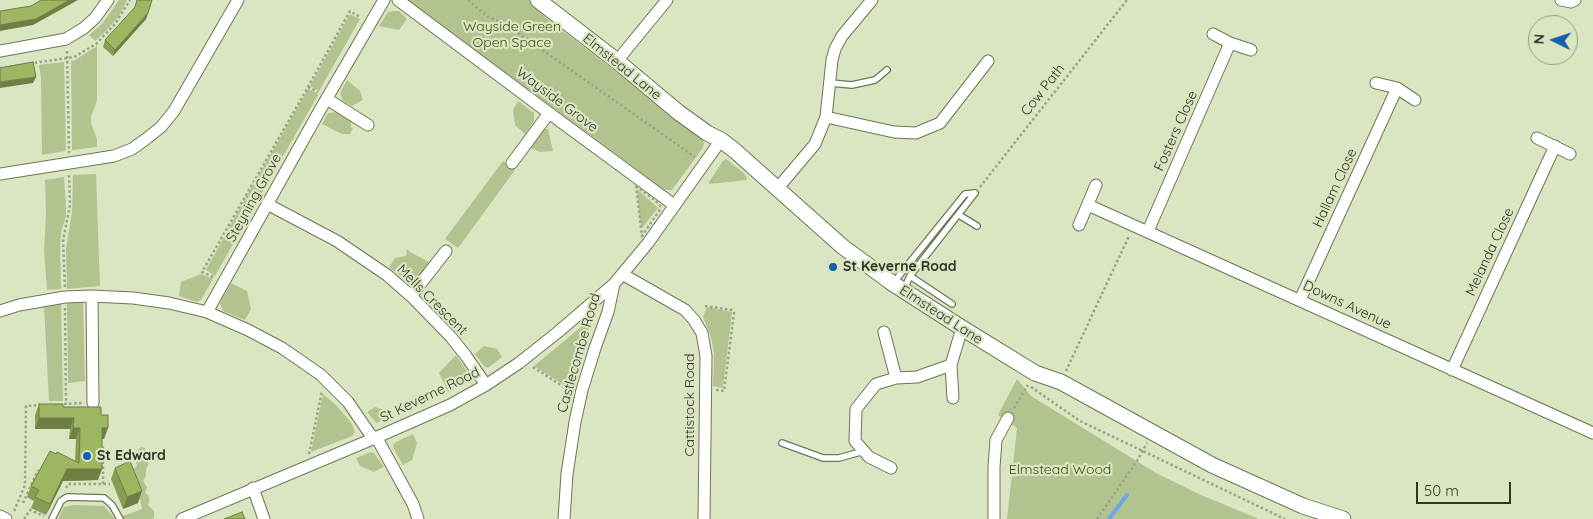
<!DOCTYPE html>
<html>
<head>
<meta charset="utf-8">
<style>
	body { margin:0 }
	#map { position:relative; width:1593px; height:519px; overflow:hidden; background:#dae5c2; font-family:Quicksand,sans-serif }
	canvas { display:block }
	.north { position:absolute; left:1528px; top:15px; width:50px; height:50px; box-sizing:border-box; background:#dae5c2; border:1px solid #969e84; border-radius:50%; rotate:274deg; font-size:14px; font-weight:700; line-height:20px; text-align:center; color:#303427 }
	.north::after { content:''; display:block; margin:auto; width:18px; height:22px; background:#155fae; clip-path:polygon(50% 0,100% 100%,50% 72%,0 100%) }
	.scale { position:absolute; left:1416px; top:482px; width:95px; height:22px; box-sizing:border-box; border:2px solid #303427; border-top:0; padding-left:6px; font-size:15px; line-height:18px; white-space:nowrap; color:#303427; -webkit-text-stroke:4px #dae5c2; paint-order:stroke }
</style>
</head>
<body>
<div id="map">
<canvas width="1593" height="519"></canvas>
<div class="north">N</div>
<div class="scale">50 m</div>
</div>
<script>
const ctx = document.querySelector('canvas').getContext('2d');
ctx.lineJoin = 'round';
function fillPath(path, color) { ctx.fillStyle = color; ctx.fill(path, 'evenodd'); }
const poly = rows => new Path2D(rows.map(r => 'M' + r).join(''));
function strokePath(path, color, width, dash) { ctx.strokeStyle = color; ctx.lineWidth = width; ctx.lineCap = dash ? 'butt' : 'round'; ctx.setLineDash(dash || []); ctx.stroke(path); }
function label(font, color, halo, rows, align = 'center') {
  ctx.font = font + ' Quicksand,sans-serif'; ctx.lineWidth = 4.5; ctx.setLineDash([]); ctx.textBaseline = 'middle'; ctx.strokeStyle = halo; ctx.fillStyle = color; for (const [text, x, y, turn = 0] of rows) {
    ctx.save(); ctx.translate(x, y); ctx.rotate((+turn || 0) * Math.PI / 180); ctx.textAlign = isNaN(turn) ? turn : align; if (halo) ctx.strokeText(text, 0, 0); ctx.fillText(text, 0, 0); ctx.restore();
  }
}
fillPath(poly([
	[119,0,127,0,119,16,107,30,95,41,89,35,102,24],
	[407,0,529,0,546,18,698,134,703,139,704,144,702,149,672,190,660,190,635,168],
	[393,11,399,11,407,19,399,30,379,26,388,12],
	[350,14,360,19,319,91,310,86],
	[97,46,97,100,91,117,91,123,97,139,97,147,72,150,71,61,75,60],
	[64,62,66,149,65,151,42,155,41,78,39,65],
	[347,80,360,91,363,100,352,106,343,101,340,93],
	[308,89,317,93,318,95,258,200,257,200,249,196,248,194],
	[518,101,534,113,534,121,525,134,515,125,513,110],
	[337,112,351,120,351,127,353,128,350,134,342,134,322,124,328,113],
	[544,129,548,129,553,151,540,152,531,148],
	[726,159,745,174,747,180,709,184,709,182,723,161],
	[503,161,515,170,458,248,445,239],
	[96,174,100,286,67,289,66,249,72,212,73,175],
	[64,177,66,207,66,216,61,232,60,246,61,289,47,290,44,250,46,215,45,180],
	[637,189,658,208,642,228,640,221],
	[245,199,255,203,255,205,215,276,206,270],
	[407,249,410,252,429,262,417,279,406,280,389,267,395,258,406,256],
	[201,274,213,279,201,300,197,302,179,296,181,282],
	[231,283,247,291,251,309,245,320,223,311,220,303],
	[67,301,83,301,85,381,68,383],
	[61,304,63,401,49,401,44,306],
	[707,307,732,312,723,388,713,386,714,352,710,334,703,317],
	[593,317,569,388,534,366],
	[484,346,497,349,502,357,488,368,484,366,475,354],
	[456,355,469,375,469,378,468,380,448,392,439,373],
	[1017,379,1031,396,1156,473,1201,495,1259,519,1007,519,1017,428,998,415],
	[323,394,337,406,352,424,355,432,352,436,311,452],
	[375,407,391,412,393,417,376,423,367,412],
	[413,434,417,443,412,460,403,465,394,449,393,445,396,442],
	[141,447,145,448,148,460,148,465,146,469,146,476,143,481,147,487,145,493,148,495,150,500,148,505,154,511,154,518,151,519,124,519,123,516,142,509,140,499,137,495,131,471,137,466,134,454],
	[371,452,374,453,384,467,374,472,360,466,356,458],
	[73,505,104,506,115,519,58,519,64,507]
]), '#b3c38f');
strokePath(poly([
	[1109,519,1127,495]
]), '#70a6e9', 4);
const lane = poly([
	[830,83,852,85,875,80,887,70],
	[959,215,977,226],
	[910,276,952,304],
	[894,282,965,194,975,193],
	[904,289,910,276,975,193],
	[782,443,823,458,839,458,864,451],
	[52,519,61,501,67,497,104,498,112,505,120,519]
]);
const street = poly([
	[398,0,549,113,674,205],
	[1561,0,1571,2,1575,0],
	[1213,34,1230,43,1251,50],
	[0,51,66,39,84,28,95,18,108,0],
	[617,61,667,0],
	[1376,83,1397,88,1415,100],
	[327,99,368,125],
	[826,117,894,132,916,133,940,123,988,61],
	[1537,138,1570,154],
	[512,163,549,113],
	[0,174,114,156,132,149,146,139,161,127,174,111,238,0],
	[777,189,815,144,826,117,832,60,835,49,842,36,872,0],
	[267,204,337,241,387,275,411,296,451,337,466,356,486,385],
	[1088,205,1593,433],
	[1079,225,1096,185],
	[1148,231,1230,43],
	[622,274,685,310,694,320,702,333,706,356,704,519],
	[92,296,93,403],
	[411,296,446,251],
	[1300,300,1397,88],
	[0,311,19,305,65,297,92,296,133,298,169,303,207,312,248,330,282,348,298,359,321,375,348,402,370,434,379,442,413,504,418,519],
	[207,312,320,110,384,0],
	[884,332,896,378],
	[951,365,953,398],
	[1452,370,1555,146],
	[891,468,869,457,855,441,856,409,876,384,896,378,917,377,951,365,962,328],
	[253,488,264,519],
	[0,516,6,519],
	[182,519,375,438,450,405,486,385,519,363,558,332,614,284,648,243,721,140],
	[564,519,567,474,575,422,582,390,595,348,608,312,614,284],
	[994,519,994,467,996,440,1008,418]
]);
const secondary = poly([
	[538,0,617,61,678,112,707,133,721,140,734,150,843,247,892,283,962,328,1035,373,1061,382,1212,465,1303,506,1343,519]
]);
strokePath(lane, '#6d7657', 8);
strokePath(street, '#6d7657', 13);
strokePath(secondary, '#6d7657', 17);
strokePath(poly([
	[468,0,487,16,508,26,695,157],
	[67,51,69,153],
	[0,68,74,57,96,44,115,24,130,0],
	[308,87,318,92],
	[636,186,656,201,660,206,659,211,642,236,636,186],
	[980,187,1127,0],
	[246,196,256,202],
	[213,277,202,272,308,87,350,11,360,17],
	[65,287,63,241,70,205,69,173],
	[705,306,732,310,734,313,724,391,716,390],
	[65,308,66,404],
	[533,367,570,391],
	[1066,371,1129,236],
	[1031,387,1080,421,1285,519],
	[64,404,83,403],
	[1014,408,1028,385],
	[309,454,322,391],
	[103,484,103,444],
	[66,488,68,484,110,484],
	[23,503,38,470],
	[14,511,25,485,26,406,41,405],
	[24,519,30,510,44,516],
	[1097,519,1137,461,1147,443]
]), '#9aa388', 2.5, [2.5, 2.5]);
strokePath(lane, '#fff', 5.5);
strokePath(street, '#fff', 11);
strokePath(secondary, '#fff', 15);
fillPath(poly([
	[137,0,152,0,146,19,113,56,103,47,105,40,135,8],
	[39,404,63,407,101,415,104,439,102,439,98,480,63,481,46,515,31,508,34,501,27,497,31,486,56,454,75,461,76,439,69,439,70,429,35,429,35,415],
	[115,468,138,503,123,509,111,479]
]), '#889c53');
fillPath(poly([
	[70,0,78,0,33,25,0,31,0,25],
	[148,13,146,19,113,56,115,50],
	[36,77,33,83,0,88,0,82],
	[39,418,74,418,70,429,35,429],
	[73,428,80,428,76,439,69,439],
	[102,428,108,428,104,439,98,439],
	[67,469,102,469,98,480,63,481,46,515,50,504],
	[142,491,138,503,123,509,127,497]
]), '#6f7f44');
const building = poly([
	[41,0,70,0,36,19,0,25,0,11,31,6,41,0],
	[137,0,152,0,148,13,115,50,105,40,135,7,137,0],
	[33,62,36,77,0,82,0,68,33,62],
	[39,404,63,404,63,407,101,407,101,415,108,415,108,428,102,428,102,469,67,469,50,504,35,497,39,490,31,486,50,451,56,454,57,452,79,463,80,428,73,428,74,418,39,418,39,404],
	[130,461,142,491,127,497,115,468,130,461],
	[242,512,245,519,224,519,242,512]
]);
fillPath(building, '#9eb561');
strokePath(building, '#6f7f44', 1);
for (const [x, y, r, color] of [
	[833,267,5,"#155fae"],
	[87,456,5,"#155fae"]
]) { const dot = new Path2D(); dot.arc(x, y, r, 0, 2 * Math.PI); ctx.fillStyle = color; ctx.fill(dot); strokePath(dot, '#dae5c2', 2); }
label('14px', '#425113', '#dae5c2', [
	["Wayside Green",512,27],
	["Open Space",512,43],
	["Elmstead Wood",1060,470]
]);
label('14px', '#303427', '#dae5c2', [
	["Elmstead Lane",622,67,39],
	["Cow Path",1043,90,-52],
	["Wayside Grove",557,100,37],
	["Fosters Close",1176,131,-66],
	["Hallam Close",1335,188,-65],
	["Steyning Grove",254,198,-61],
	["Melanda Close",1490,252,-65],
	["Mells Crescent",432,300,45],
	["Downs Avenue",1347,305,25],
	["Elmstead Lane",941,315,33],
	["Castlecombe Road",579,353,-74],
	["St Keverne Road",430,395,-26],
	["Cattistock Road",690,405,-90]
]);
label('bold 14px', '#303427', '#dae5c2', [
	["St Keverne Road",843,267],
	["St Edward",97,456]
], 'left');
</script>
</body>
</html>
